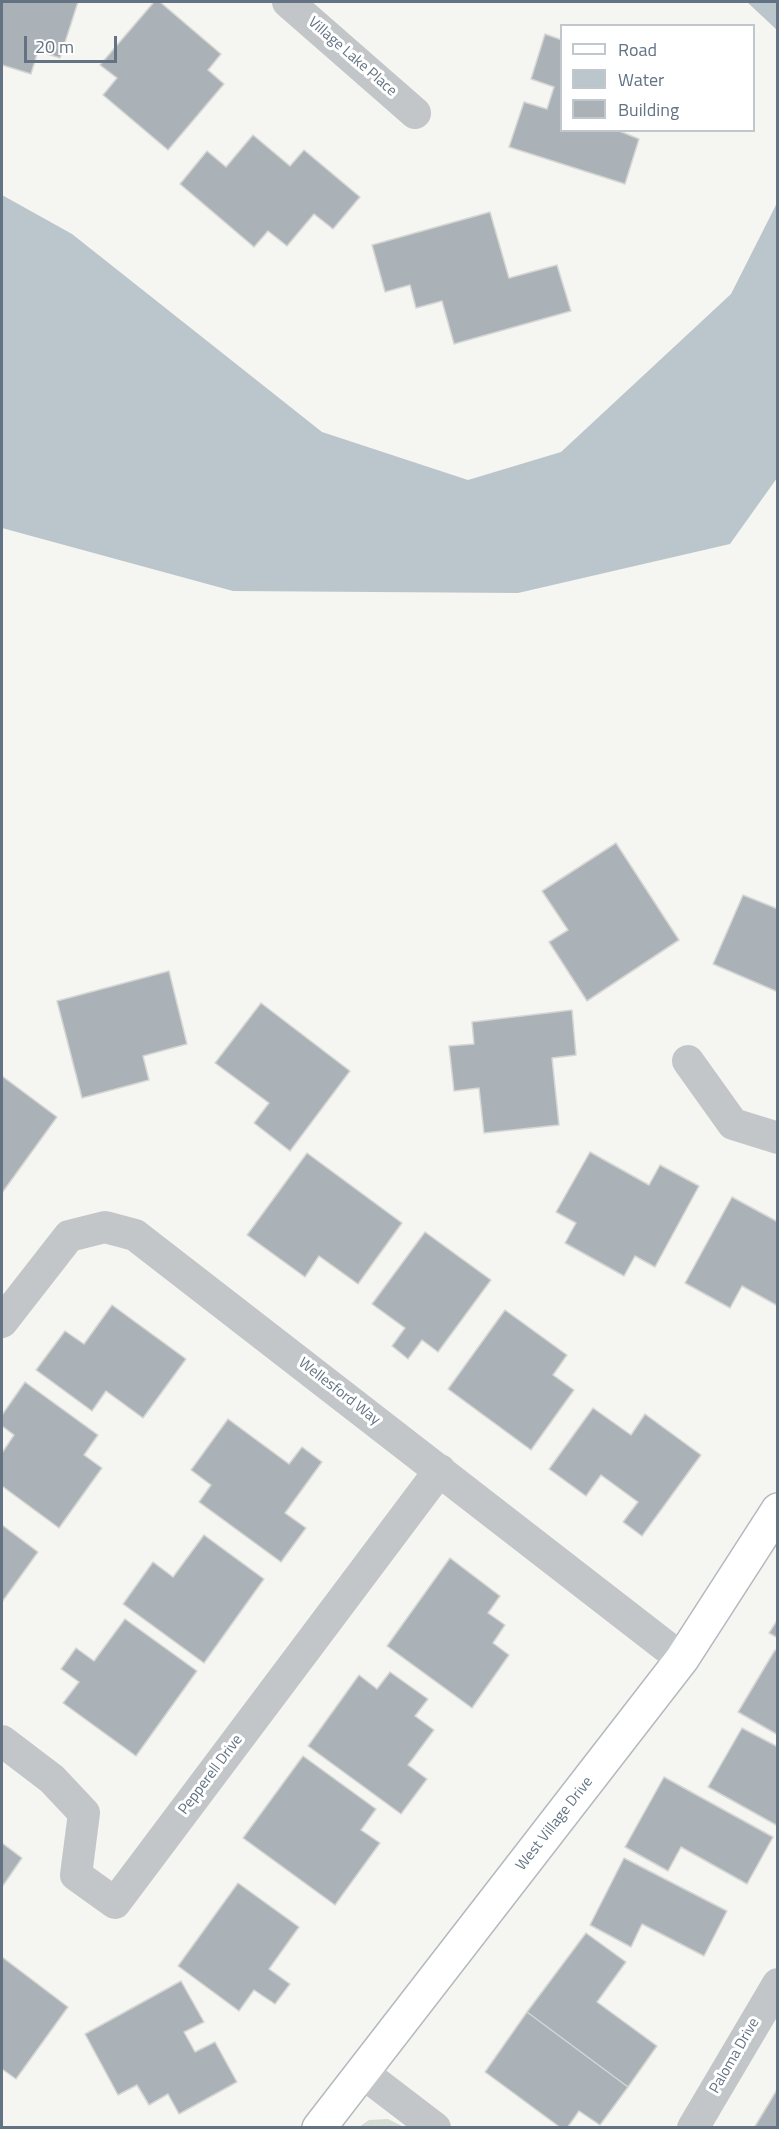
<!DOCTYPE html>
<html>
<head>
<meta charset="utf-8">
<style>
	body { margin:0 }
	#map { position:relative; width:779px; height:2129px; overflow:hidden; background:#f5f5f1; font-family:"Titillium Web",sans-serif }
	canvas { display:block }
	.frame { position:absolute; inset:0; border:3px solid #637383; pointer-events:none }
	.legend { position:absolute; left:560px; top:24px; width:195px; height:108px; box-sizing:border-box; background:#fff; border:2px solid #c1c7cd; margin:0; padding:8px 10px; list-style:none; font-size:18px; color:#637383 }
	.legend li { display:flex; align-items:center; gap:12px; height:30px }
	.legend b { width:30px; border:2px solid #c1c7cd }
	.scale { position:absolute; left:24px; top:36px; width:93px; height:27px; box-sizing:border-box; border:3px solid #637383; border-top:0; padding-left:8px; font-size:18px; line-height:21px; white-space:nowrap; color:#637383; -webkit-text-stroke:4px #fff; paint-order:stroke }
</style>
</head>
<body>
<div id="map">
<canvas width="779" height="2129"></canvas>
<div class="frame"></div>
<ul class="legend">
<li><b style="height:8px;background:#fff"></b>Road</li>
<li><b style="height:16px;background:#bbc6cc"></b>Water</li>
<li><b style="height:16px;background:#aab2b8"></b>Building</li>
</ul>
<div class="scale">20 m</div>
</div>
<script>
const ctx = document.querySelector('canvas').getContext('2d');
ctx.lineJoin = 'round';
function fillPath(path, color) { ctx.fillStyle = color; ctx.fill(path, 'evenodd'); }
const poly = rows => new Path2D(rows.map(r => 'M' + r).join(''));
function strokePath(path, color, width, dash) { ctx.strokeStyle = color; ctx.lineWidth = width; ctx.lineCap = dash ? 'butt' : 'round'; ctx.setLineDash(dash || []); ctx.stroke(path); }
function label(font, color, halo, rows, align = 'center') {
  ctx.font = font + ' "Titillium Web",sans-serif'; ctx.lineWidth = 6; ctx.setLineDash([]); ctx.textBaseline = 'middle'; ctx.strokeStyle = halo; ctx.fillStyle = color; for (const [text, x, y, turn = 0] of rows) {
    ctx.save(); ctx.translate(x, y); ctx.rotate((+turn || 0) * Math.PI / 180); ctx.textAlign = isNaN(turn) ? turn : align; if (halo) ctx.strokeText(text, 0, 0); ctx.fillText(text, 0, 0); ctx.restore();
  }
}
fillPath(poly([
	[388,2119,404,2127,359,2127,369,2120]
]), '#d5dcd2');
fillPath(poly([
	[747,2,777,2,777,30],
	[2,195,72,234,322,432,468,480,561,452,731,294,777,203,777,478,730,544,518,593,233,591,2,528]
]), '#bbc6cc');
const building = poly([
	[2,2,78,2,60,58,38,51,31,74,2,65,2,2],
	[154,2,160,2,221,54,208,70,224,84,168,150,103,95,117,78,100,65,154,2],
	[545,34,562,40,562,130,617,130,639,139,625,184,509,147,524,102,547,109,554,87,531,79,545,34],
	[253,135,290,166,304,150,360,197,333,229,314,214,287,246,268,231,254,247,180,184,207,151,226,167,253,135],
	[490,212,509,278,557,265,571,311,454,344,442,301,416,308,410,285,385,292,372,245,490,212],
	[616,843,679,940,587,1001,549,942,568,930,542,891,616,843],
	[743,895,778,909,778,992,713,964,743,895],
	[169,971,187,1044,143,1056,149,1080,82,1098,57,1001,169,971],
	[261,1003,350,1071,290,1151,254,1123,269,1103,215,1063,261,1003],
	[572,1010,576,1055,552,1058,559,1125,484,1133,479,1088,454,1091,449,1046,474,1044,472,1022,572,1010],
	[2,1076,57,1117,2,1193,2,1076],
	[590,1152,649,1185,660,1165,699,1186,655,1267,635,1256,624,1276,565,1243,576,1223,556,1212,590,1152],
	[307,1153,402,1223,358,1284,319,1256,305,1277,247,1235,307,1153],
	[732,1197,778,1222,778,1306,742,1286,730,1308,685,1283,732,1197],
	[425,1232,491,1280,438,1352,422,1340,408,1359,392,1346,405,1328,372,1304,425,1232],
	[112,1305,186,1359,143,1418,106,1391,92,1411,36,1370,65,1331,84,1344,112,1305],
	[505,1310,567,1355,553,1375,574,1390,531,1450,448,1389,505,1310],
	[25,1382,98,1435,84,1455,102,1468,59,1528,2,1486,2,1453,14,1435,2,1426,2,1415,25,1382],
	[593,1408,631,1435,645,1414,701,1455,642,1536,623,1522,638,1502,601,1475,586,1496,549,1469,593,1408],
	[228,1419,289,1464,302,1447,322,1462,285,1513,306,1528,281,1562,199,1502,211,1485,191,1470,228,1419],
	[2,1525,38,1552,2,1602,2,1525],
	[204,1535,264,1579,204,1663,123,1604,153,1562,173,1577,204,1535],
	[450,1558,500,1596,488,1613,505,1625,493,1643,509,1655,472,1708,387,1646,450,1558],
	[125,1619,197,1671,136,1756,63,1703,79,1682,61,1669,76,1648,94,1661,125,1619],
	[778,1619,778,1638,769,1633,778,1619],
	[775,1650,778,1652,778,1735,738,1712,775,1650],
	[390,1672,428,1699,415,1716,434,1730,408,1765,427,1779,401,1814,308,1746,359,1675,377,1689,390,1672],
	[742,1728,778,1747,778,1826,708,1787,742,1728],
	[303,1756,376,1809,361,1830,380,1843,335,1905,243,1838,303,1756],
	[664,1777,773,1837,747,1884,681,1847,668,1871,625,1847,664,1777],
	[2,1843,22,1858,2,1887,2,1843],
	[624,1858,727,1911,704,1956,642,1924,631,1947,590,1925,624,1858],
	[238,1883,299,1927,269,1969,290,1984,275,2004,254,1990,239,2011,178,1966,238,1883],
	[586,1933,626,1962,597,2002,657,2046,628,2087,527,2012,586,1933],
	[2,1957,68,2007,16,2079,2,2069,2,1957],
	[181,1981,204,2022,184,2032,195,2052,215,2042,237,2082,179,2114,168,2094,149,2105,137,2085,118,2095,85,2034,181,1981],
	[527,2012,628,2087,600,2125,579,2111,567,2128,561,2128,485,2072,527,2012],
	[778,2088,778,2128,754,2128,778,2088]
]);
fillPath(building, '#aab2b8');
strokePath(building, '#d6d7d4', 1.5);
const secondary = poly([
	[319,2128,682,1659,778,1510]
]);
strokePath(secondary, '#b4b9be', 36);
strokePath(poly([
	[288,2,415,113],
	[688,1061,733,1124,778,1138],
	[2,1322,69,1236,105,1227,135,1235,682,1659],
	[2,1741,52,1779,84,1813,76,1875,115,1903,440,1470],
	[363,2073,435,2128],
	[693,2128,778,1984]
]), '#c2c6c9', 32);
strokePath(secondary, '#fff', 33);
label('15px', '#637383', '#fff', [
	["Village Lake Place",352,57,41],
	["Wellesford Way",339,1392,38],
	["Pepperell Drive",211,1775,-53],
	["West Village Drive",555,1824,-52],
	["Paloma Drive",735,2056,-60]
]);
</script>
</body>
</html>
